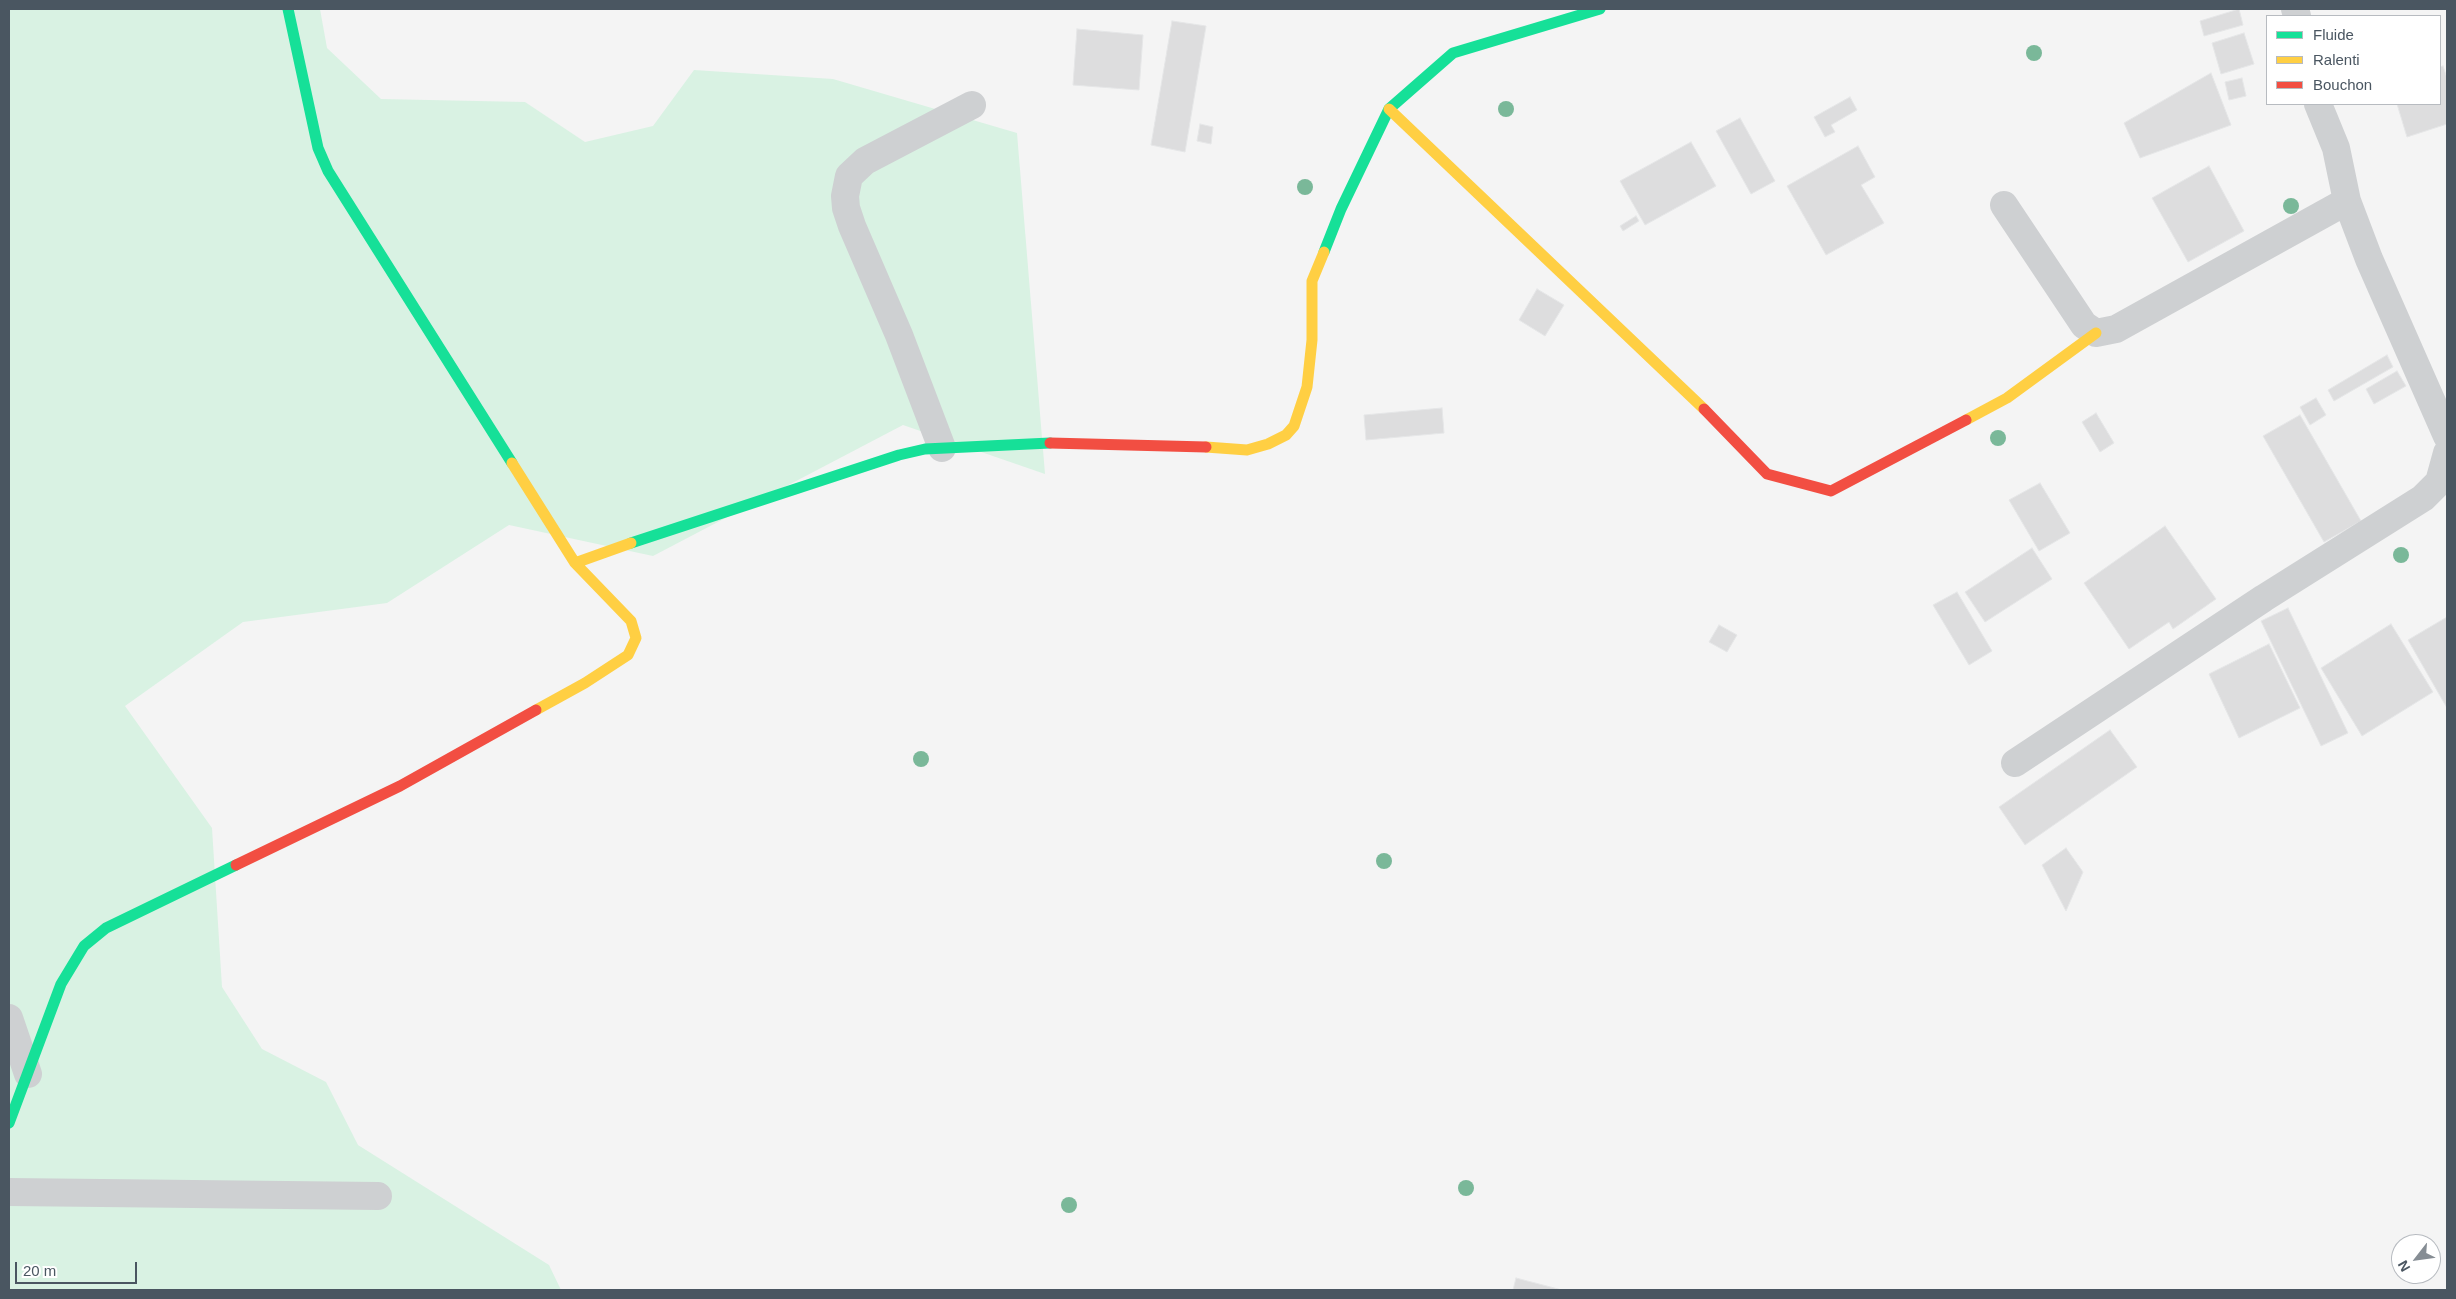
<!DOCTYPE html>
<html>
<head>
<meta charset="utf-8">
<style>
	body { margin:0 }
	#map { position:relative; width:2456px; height:1299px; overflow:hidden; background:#f4f4f4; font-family:Arial,sans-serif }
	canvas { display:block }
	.frame { position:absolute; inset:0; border:10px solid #4a5661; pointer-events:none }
	.legend { position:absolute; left:2266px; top:15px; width:175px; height:90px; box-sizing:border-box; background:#fff; border:1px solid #b7bbc0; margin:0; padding:6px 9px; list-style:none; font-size:15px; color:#4a5661 }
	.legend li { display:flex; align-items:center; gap:10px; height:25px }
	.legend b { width:25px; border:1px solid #b7bbc0 }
	.north { position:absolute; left:2391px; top:1234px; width:50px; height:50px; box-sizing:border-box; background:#fff; border:1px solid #b7bbc0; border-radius:50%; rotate:240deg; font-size:14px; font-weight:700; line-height:20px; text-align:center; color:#4a5661 }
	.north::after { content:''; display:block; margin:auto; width:18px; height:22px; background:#868d94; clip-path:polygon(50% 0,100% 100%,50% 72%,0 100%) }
	.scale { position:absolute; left:15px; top:1262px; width:122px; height:22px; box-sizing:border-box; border:2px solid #4a5661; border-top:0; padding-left:6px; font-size:15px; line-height:18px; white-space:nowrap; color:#4a5661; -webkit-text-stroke:4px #fff; paint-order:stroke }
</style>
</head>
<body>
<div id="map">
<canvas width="2456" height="1299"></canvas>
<div class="frame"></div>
<ul class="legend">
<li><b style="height:6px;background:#16e098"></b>Fluide</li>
<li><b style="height:6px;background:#ffcf43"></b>Ralenti</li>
<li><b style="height:6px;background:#f24e42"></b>Bouchon</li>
</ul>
<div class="north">N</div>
<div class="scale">20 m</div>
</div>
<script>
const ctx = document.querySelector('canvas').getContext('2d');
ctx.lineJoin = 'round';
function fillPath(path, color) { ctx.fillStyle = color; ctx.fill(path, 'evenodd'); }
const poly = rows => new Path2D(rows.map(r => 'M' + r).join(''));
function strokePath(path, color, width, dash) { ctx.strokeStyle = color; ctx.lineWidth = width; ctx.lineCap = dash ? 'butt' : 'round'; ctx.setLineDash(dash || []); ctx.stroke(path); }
fillPath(poly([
	[9,9,320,9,327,48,381,99,525,102,585,142,653,126,694,70,833,79,1017,133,1045,474,903,425,653,556,509,525,387,603,243,622,125,706,212,828,222,987,262,1049,326,1082,358,1145,549,1265,561,1290,9,1290]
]), '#d9f2e3');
const building = poly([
	[2239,9,2243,25,2204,36,2200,21,2239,9],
	[1172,21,1206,26,1185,152,1151,145,1172,21],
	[1077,29,1143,35,1139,90,1073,85,1077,29],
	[2244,33,2254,64,2221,74,2212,43,2244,33],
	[2443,66,2447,78,2447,124,2407,137,2397,104,2440,104,2440,67,2443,66],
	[2211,73,2231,125,2140,158,2124,123,2211,73],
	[2242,78,2246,96,2229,100,2225,82,2242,78],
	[1850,97,1857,110,1831,125,1835,132,1825,137,1814,117,1850,97],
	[1740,118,1775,181,1751,194,1716,131,1740,118],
	[1200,124,1213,127,1211,144,1197,141,1200,124],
	[1691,142,1716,186,1645,225,1620,181,1691,142],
	[1858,146,1875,177,1861,185,1884,223,1826,255,1787,186,1858,146],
	[2209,166,2244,231,2188,262,2152,198,2209,166],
	[1636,216,1639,221,1623,231,1620,226,1636,216],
	[1537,289,1564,305,1545,336,1519,320,1537,289],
	[2387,355,2393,367,2334,401,2328,390,2387,355],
	[2397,371,2406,386,2374,404,2366,389,2397,371],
	[2316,398,2326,415,2310,425,2300,407,2316,398],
	[1442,408,1444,433,1366,440,1364,415,1442,408],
	[2096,413,2114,443,2100,452,2082,422,2096,413],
	[2300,415,2361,521,2324,542,2263,436,2300,415],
	[2040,483,2070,533,2039,551,2009,500,2040,483],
	[2165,526,2216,599,2173,629,2169,622,2129,649,2084,583,2165,526],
	[2032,548,2052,579,1985,622,1965,592,2032,548],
	[1957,592,1992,651,1969,665,1933,605,1957,592],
	[2288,608,2348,733,2321,746,2261,621,2288,608],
	[2447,617,2447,708,2408,640,2447,617],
	[2391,624,2433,692,2362,736,2321,668,2391,624],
	[1719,625,1737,635,1727,652,1709,642,1719,625],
	[2269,644,2300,708,2239,738,2209,674,2269,644],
	[2110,730,2137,767,2025,845,1999,807,2110,730],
	[2066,848,2083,872,2066,911,2042,865,2066,848],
	[1516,1278,1562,1290,1513,1290,1516,1278]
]);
fillPath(building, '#ddddde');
strokePath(building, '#e5e6e7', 1);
strokePath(poly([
	[2295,9,2297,16],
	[2318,104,2336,148,2347,201,2369,259,2447,436],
	[2004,205,2084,325,2096,333,2116,329,2347,201],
	[942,448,899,335,852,226,846,208,845,196,849,176,865,161,972,105],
	[2015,763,2264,598,2423,498,2439,482,2447,453],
	[9,1018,28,1074],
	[9,1192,378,1196]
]), '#ced0d2', 28);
strokePath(poly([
	[288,9,318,148,328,171,512,463],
	[1324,252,1341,209,1389,109,1453,53,1600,9],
	[631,543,899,455,925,449,1050,443],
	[9,1123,61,984,84,946,106,928,236,865]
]), '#16e098', 11);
strokePath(poly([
	[1389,109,1704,409],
	[1966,420,2007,398,2096,333],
	[1206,447,1247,450,1268,444,1286,435,1294,426,1307,387,1312,340,1312,281,1324,252],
	[512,463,575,563],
	[536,710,585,683,628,655,636,638,631,621,575,563,631,543]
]), '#ffcf43', 11);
strokePath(poly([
	[1704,409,1767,474,1831,491,1966,420],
	[1050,443,1206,447],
	[236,865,400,786,536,710]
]), '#f24e42', 11);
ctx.fillStyle = '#7ab899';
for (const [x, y] of [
	[2034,53],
	[1506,109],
	[1305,187],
	[2291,206],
	[1998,438],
	[2401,555],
	[921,759],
	[1384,861],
	[1466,1188],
	[1069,1205]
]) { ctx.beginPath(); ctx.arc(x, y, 8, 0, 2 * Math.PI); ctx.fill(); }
</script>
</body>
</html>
